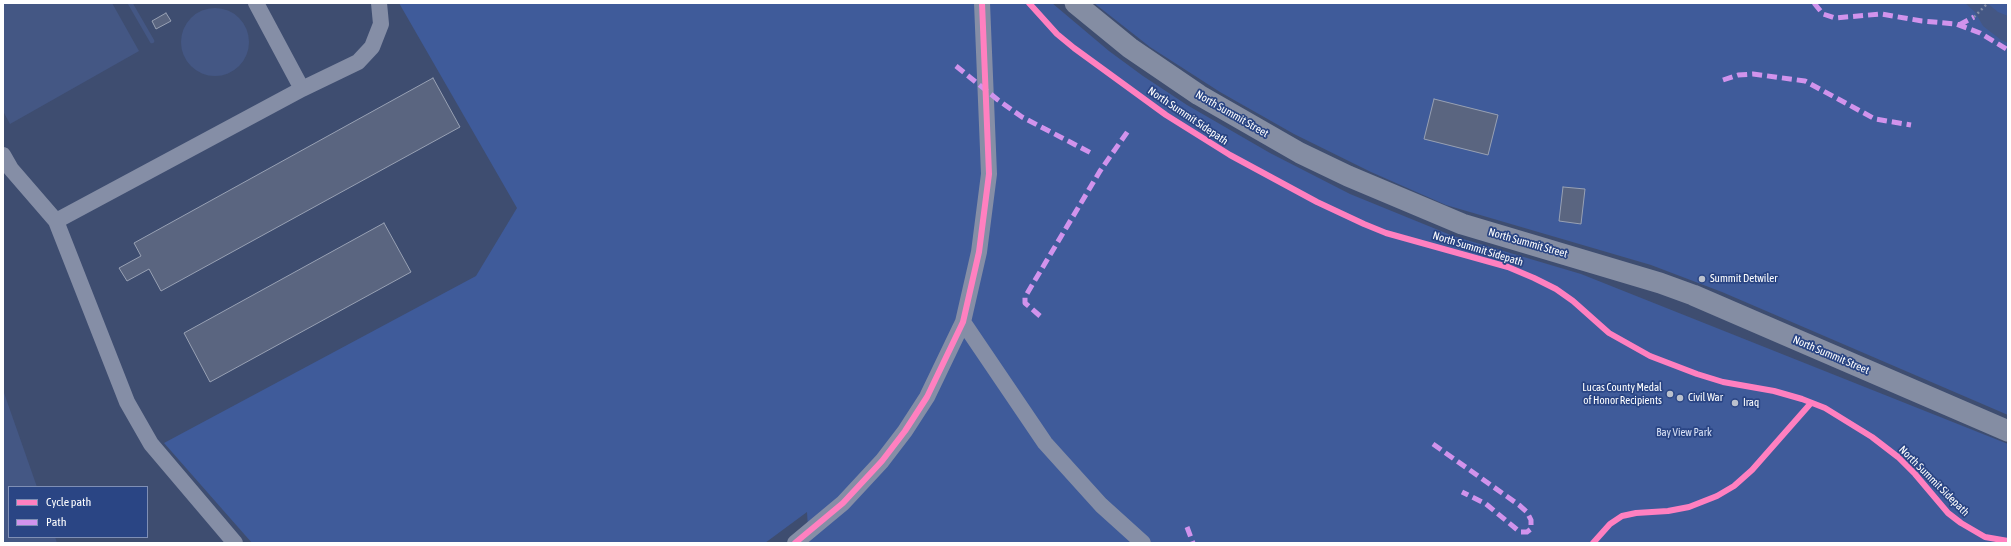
<!DOCTYPE html>
<html>
<head>
<meta charset="utf-8">
<style>
	body { margin:0 }
	#map { position:relative; width:2011px; height:546px; overflow:hidden; background:#3e4d70; font-family:"Asap Condensed",sans-serif }
	canvas { display:block }
	.frame { position:absolute; inset:0; border:4px solid #fff; pointer-events:none }
	.legend { position:absolute; left:8px; top:486px; width:140px; height:52px; box-sizing:border-box; background:#2a4584; border:1px solid #7f8fb5; margin:0; padding:5px 7px; list-style:none; font-size:12px; color:#fff }
	.legend li { display:flex; align-items:center; gap:8px; height:20px }
	.legend b { width:20px; border:1px solid #7f8fb5 }
</style>
</head>
<body>
<div id="map">
<canvas width="2011" height="546"></canvas>
<div class="frame"></div>
<ul class="legend">
<li><b style="height:5px;background:#ff80c0"></b>Cycle path</li>
<li><b style="height:5px;background:#d193ec"></b>Path</li>
</ul>
</div>
<script>
const ctx = document.querySelector('canvas').getContext('2d');
ctx.lineJoin = 'round';
function fillPath(path, color) { ctx.fillStyle = color; ctx.fill(path, 'evenodd'); }
const poly = rows => new Path2D(rows.map(r => 'M' + r).join(''));
function strokePath(path, color, width, dash) { ctx.strokeStyle = color; ctx.lineWidth = width; ctx.lineCap = dash ? 'butt' : 'round'; ctx.setLineDash(dash || []); ctx.stroke(path); }
function label(font, color, halo, rows, align = 'center') {
  ctx.font = font + ' "Asap Condensed",sans-serif'; ctx.lineWidth = 3.5; ctx.setLineDash([]); ctx.textBaseline = 'middle'; ctx.strokeStyle = halo; ctx.fillStyle = color; for (const [text, x, y, turn = 0] of rows) {
    ctx.save(); ctx.translate(x, y); ctx.rotate((+turn || 0) * Math.PI / 180); ctx.textAlign = isNaN(turn) ? turn : align; if (halo) ctx.strokeText(text, 0, 0); ctx.fillText(text, 0, 0); ctx.restore();
  }
}
fillPath(poly([
	[399,3,1052,3,1109,51,1143,76,1187,105,1270,153,1350,194,1453,236,1581,274,2008,444,2008,543,1152,543,1147,539,1143,543,809,543,807,512,765,543,252,543,164,443,476,276,517,208],
	[1094,3,2008,3,2008,415,1722,292,1651,265,1446,205,1371,172,1294,134,1220,92,1150,47]
]), '#3f5b9a');
fillPath(poly([
	[3,3,112,3,139,51,10,124,3,111],
	[1965,3,1987,3,1998,12,2008,16,2008,43,2001,40,1983,26,1975,12],
	'181 42a34 34 0 1 1 68 0a34 34 0 1 1-68 0Z',
	[3,390,37,487,9,487,9,537,55,537,57,543,3,543]
]), '#445784');
strokePath(poly([
	[130,3,152,41]
]), '#445784', 4.5);
const building = poly([
	[166,13,171,21,156,29,152,21,166,13],
	[433,78,460,127,161,291,149,269,127,281,119,268,141,256,134,243,433,78],
	[1434,99,1498,115,1488,155,1424,139,1434,99],
	[1563,187,1585,189,1581,224,1559,221,1563,187],
	[384,223,411,272,210,382,184,333,384,223]
]);
fillPath(building, '#5a6580');
strokePath(building, '#98a1b4', 1);
strokePath(poly([
	[1974,17,1988,3]
]), '#858ea6', 2.5, [2, 3]);
strokePath(poly([
	[256,3,302,89],
	[3,155,11,169,56,221,127,402,151,444,235,543],
	[56,221,302,89,358,62,372,47,381,24,379,3],
	[963,322,1045,443,1101,505,1143,543],
	[795,543,843,503,882,461,905,431,927,397,963,322,979,252,989,174,982,3]
]), '#858ea6', 16);
strokePath(poly([
	[1075,3,1130,48,1199,95,1300,153,1348,176,1462,224,1660,283,1693,295,2008,431]
]), '#848da3', 21);
strokePath(poly([
	[1814,3,1823,14,1835,18,1881,14,1922,21,1956,24,1980,33,2008,50],
	[1959,25,1974,17],
	[956,66,998,100,1022,117,1093,154],
	[1723,80,1738,75,1753,74,1805,81,1875,119,1911,125],
	[1040,316,1025,303,1025,297,1100,171,1128,131],
	[1433,444,1519,505,1527,512,1531,520,1531,529,1527,532,1520,532,1486,504,1462,492],
	[1187,527,1193,543]
]), '#d193ec', 5, [10, 5]);
strokePath(poly([
	[1029,3,1057,34,1074,48,1166,115,1230,155,1317,202,1364,224,1386,233,1508,267,1534,278,1556,289,1573,301,1609,333,1650,356,1697,374,1723,382,1774,391,1802,399,1825,408,1872,437,1898,457,1915,474,1948,513,1961,523,1985,537,2008,541],
	[795,543,843,503,882,461,905,431,927,397,963,322,979,252,989,174,982,3],
	[1593,543,1610,524,1622,516,1636,513,1668,511,1689,507,1717,496,1734,486,1752,470,1811,403]
]), '#ff80c0', 6);
for (const [x, y, r, color] of [
	[1702,279,4,"#bbc1cd"],
	[1670,394,4,"#bbc1cd"],
	[1680,398,4,"#bbc1cd"],
	[1735,403,4,"#bbc1cd"]
]) { const dot = new Path2D(); dot.arc(x, y, r, 0, 2 * Math.PI); ctx.fillStyle = color; ctx.fill(dot); strokePath(dot, '#2a4584', 1.5); }
label('11px', '#fff', '#2a4584', [
	["North Summit Street",1232,114,30],
	["North Summit Sidepath",1188,116,34],
	["North Summit Street",1528,243,16],
	["North Summit Sidepath",1478,249,17],
	["North Summit Street",1831,355,23],
	["North Summit Sidepath",1934,481,45]
]);
label('11px', '#fff', '#2a4584', [
	["Summit Detwiler",1710,279],
	["Lucas County Medal",1662,388,"right"],
	["of Honor Recipients",1662,401,"right"],
	["Civil War",1688,398],
	["Iraq",1743,403]
], 'left');
label('11px', '#d8e1f6', '#2a4584', [
	["Bay View Park",1684,433]
]);
</script>
</body>
</html>
